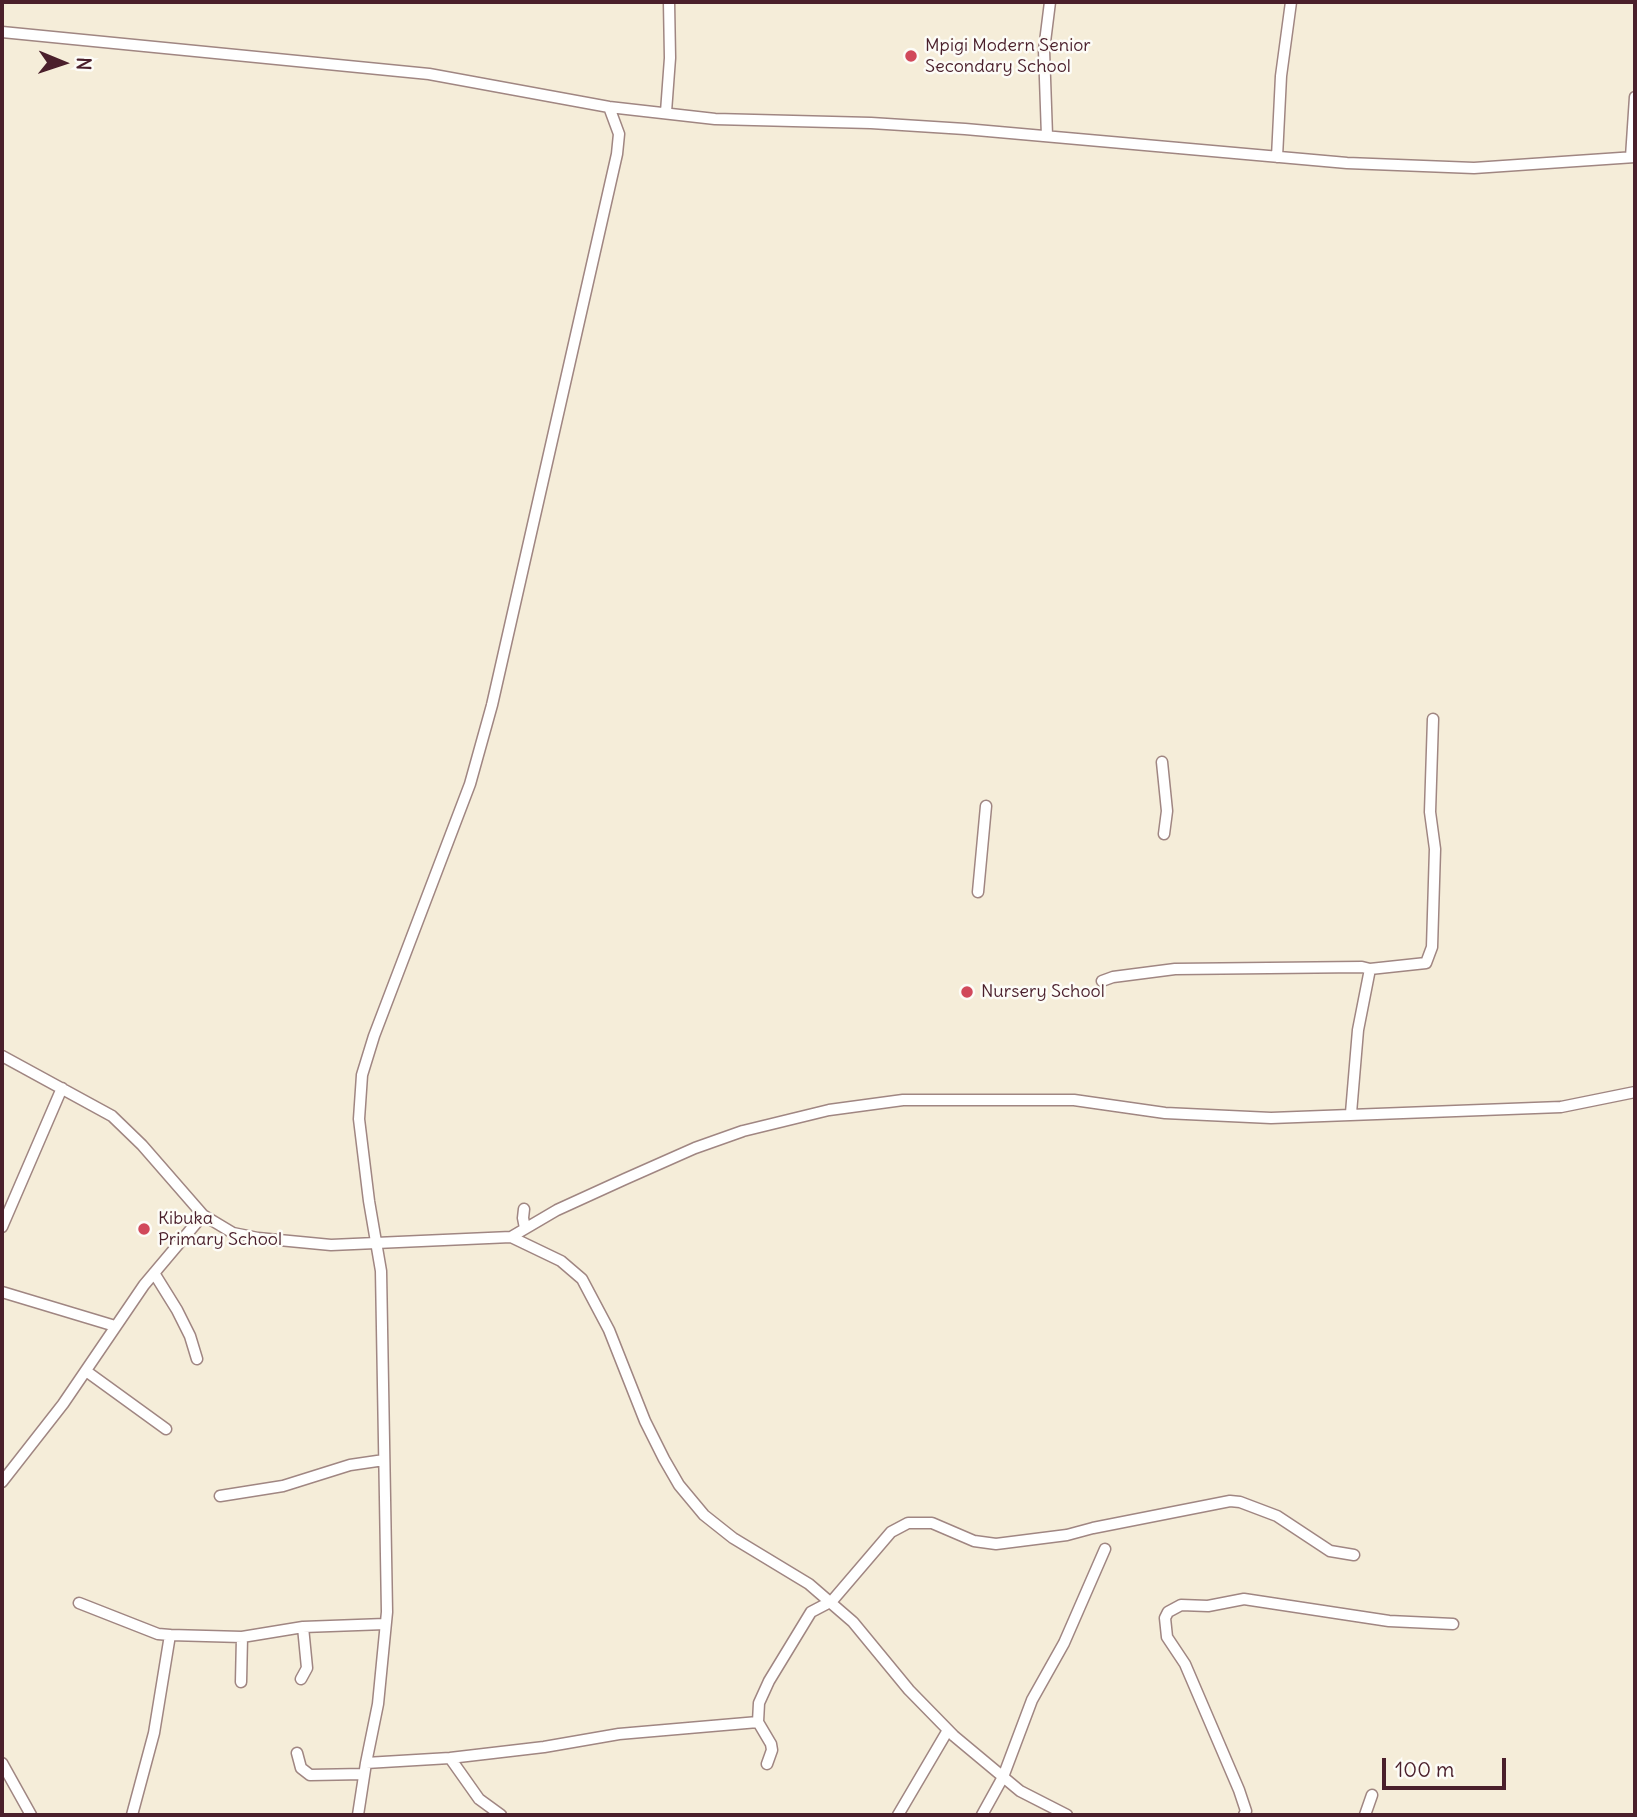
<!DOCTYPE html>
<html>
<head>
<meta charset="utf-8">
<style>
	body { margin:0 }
	#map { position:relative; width:1637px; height:1817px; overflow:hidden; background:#f5edd9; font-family:Delius,sans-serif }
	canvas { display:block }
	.frame { position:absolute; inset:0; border:4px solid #4a1f2b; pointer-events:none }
	.north { position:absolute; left:28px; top:28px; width:70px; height:70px; -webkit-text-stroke:5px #fdfcf7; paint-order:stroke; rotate:92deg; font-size:19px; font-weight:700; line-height:28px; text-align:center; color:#4a1f2b }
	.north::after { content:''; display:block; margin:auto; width:24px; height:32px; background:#4a1f2b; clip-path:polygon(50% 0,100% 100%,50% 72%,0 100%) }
	.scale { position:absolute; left:1382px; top:1758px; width:124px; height:32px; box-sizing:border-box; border:4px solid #4a1f2b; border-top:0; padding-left:9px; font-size:21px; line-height:24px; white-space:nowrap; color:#4a1f2b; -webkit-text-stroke:5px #fdfcf7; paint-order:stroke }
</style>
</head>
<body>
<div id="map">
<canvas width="1637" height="1817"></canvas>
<div class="frame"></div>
<div class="north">N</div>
<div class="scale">100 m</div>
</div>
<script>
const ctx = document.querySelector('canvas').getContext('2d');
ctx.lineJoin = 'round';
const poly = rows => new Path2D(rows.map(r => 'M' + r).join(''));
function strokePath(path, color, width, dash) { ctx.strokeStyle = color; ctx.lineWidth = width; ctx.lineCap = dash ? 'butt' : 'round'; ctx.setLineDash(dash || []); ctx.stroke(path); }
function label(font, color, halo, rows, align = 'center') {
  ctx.font = font + ' Delius,sans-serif'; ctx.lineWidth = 5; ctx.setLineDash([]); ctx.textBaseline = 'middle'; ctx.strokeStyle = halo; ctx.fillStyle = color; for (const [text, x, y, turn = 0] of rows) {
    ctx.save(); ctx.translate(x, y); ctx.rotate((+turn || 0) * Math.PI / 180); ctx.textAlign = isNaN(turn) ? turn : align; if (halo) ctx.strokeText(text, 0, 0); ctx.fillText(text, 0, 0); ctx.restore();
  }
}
const minor = poly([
	[2,32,429,74,609,107,715,119,871,123,965,129,1347,163,1474,168,1635,157],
	[666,112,670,58,669,2],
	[1047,136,1044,50,1050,2],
	[1277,157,1281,76,1291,2],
	[1631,157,1635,97],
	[1162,762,1167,811,1164,834],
	[978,892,986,806],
	[1102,981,1113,977,1175,969,1362,967,1370,969,1426,963,1432,947,1435,849,1430,812,1433,719],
	[2,1056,112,1116,142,1145,203,1215,233,1233,258,1238,331,1245,511,1237,557,1210,625,1179,695,1148,743,1131,829,1110,903,1100,1074,1100,1165,1113,1271,1118,1561,1107,1635,1092],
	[1351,1113,1358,1030,1370,969],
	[524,1209,523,1218,525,1228],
	[2,1227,62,1088],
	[511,1237,561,1261,582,1279,609,1330,645,1421,664,1459,679,1485,704,1515,733,1538,809,1584,853,1622,909,1690,954,1736,1020,1791,1067,1815],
	[154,1273,177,1310,190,1336,197,1359],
	[2,1292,115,1326],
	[86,1371,166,1429],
	[2,1482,63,1404,144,1285,203,1215],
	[220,1496,283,1486,350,1465,384,1460],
	[79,1603,158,1634,170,1635,242,1637,303,1627,385,1624],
	[301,1679,307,1668,303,1627],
	[241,1682,242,1637],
	[297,1753,301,1768,310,1775,364,1774],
	[450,1758,479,1799,501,1815],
	[2,1763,31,1815],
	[366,1763,450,1758,544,1747,619,1734,758,1722],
	[767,1764,772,1750,771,1744,758,1722,759,1703,769,1681,811,1612,832,1601,891,1532,908,1523,932,1523,974,1541,996,1544,1067,1535,1093,1528,1230,1501,1240,1502,1277,1516,1330,1551,1354,1555],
	[132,1815,154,1733,170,1635],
	[358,1815,366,1763,378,1704,387,1612,381,1271,369,1201,359,1119,362,1075,374,1036,470,784,492,705,617,154,619,134,609,107],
	[898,1815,948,1730],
	[982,1815,1003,1777,1032,1700,1064,1643,1105,1549],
	[1244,1815,1246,1811,1239,1790,1185,1664,1167,1637,1165,1618,1168,1612,1181,1605,1208,1606,1244,1599,1389,1621,1453,1624],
	[1365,1815,1372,1795]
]);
strokePath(minor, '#a08682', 13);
strokePath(minor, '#fff', 10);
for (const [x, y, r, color] of [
	[911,56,7,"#d1495b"],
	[967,992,7,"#d1495b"],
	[144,1229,7,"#d1495b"]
]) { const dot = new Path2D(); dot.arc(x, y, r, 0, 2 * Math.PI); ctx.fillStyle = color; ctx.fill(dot); strokePath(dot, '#fdfcf7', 2.5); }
label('18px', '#4a1f2b', '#fdfcf7', [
	["Mpigi Modern Senior",925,46],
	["Secondary School",925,67],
	["Nursery School",981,992],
	["Kibuka",158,1219],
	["Primary School",158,1240]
], 'left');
</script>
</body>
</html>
